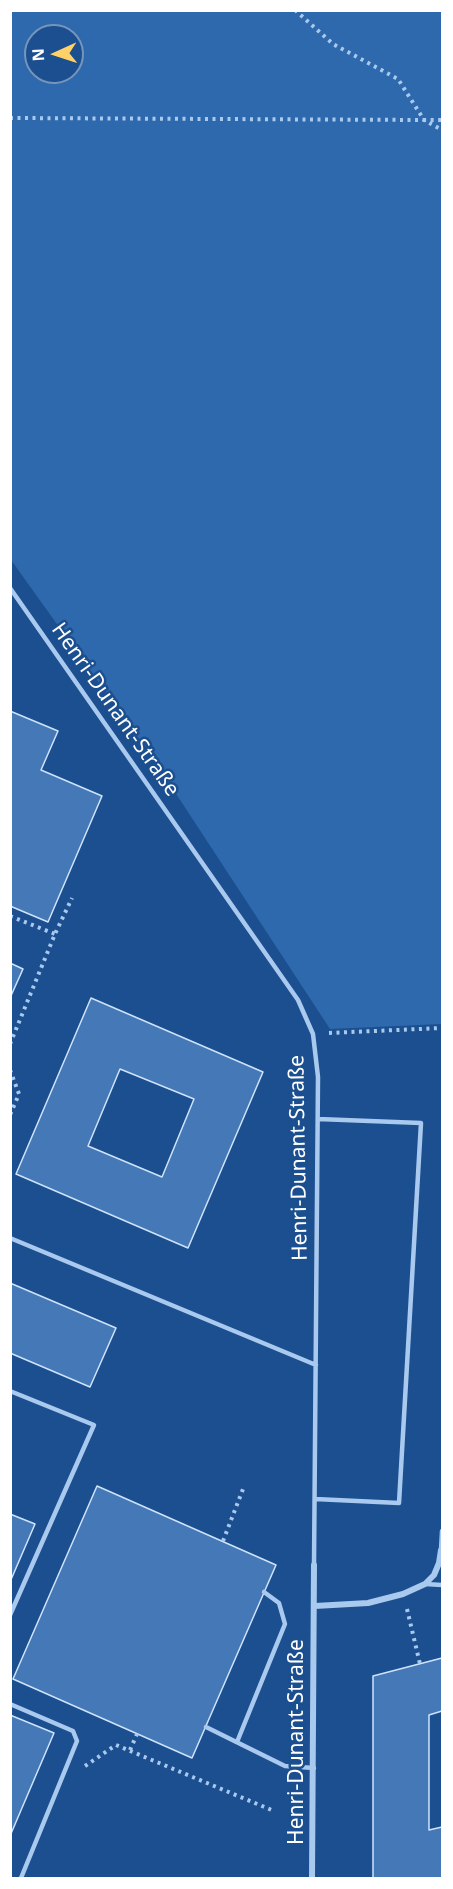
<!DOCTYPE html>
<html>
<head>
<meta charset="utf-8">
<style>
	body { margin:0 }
	#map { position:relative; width:453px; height:1889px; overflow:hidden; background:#1b4f8f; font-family:"Noto Sans",sans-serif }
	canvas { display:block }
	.frame { position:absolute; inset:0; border:12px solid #fff; pointer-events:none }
	.north { position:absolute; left:24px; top:24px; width:60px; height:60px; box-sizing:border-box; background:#1b4f8f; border:2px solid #7695bc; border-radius:50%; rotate:267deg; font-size:16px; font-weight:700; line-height:24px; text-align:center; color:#fff }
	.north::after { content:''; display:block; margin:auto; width:21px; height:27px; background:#ffd166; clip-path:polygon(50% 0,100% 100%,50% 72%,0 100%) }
</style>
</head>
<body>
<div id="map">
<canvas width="453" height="1889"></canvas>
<div class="frame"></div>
<div class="north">N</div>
</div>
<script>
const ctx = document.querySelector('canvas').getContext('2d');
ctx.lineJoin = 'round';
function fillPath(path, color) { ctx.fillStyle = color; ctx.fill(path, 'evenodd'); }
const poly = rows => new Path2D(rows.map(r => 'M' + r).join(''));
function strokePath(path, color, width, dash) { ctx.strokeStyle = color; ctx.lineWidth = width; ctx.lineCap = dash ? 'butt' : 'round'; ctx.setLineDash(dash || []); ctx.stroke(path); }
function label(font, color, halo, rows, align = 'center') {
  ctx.font = font + ' "Noto Sans",sans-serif'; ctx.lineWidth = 5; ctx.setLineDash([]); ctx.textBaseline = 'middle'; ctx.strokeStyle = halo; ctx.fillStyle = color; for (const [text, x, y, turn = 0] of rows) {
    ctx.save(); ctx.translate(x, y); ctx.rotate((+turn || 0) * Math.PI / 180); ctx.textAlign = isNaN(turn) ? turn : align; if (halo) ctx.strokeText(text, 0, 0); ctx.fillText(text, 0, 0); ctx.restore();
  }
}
fillPath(poly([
	[11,10,442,11,442,1024,330,1029,150,754,11,560],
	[36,36,72,36,72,72,36,72]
]), '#2e69ad');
const building = poly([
	[10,711,58,731,41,770,102,796,48,922,10,906,10,711],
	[10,963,23,969,10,998,10,963],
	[91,998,263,1072,188,1248,16,1174,91,998],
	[120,1069,194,1099,162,1177,88,1146,120,1069],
	[10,1283,116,1328,90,1387,10,1353,10,1283],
	[97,1486,276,1565,192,1758,13,1679,97,1486],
	[10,1514,35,1524,10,1582,10,1514],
	[442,1658,442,1711,429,1715,429,1830,442,1827,442,1878,373,1878,373,1676,442,1658],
	[10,1715,54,1733,10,1836,10,1715]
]);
fillPath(building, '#4478b7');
strokePath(building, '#cfe3fa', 1.5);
strokePath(poly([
	[295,10,333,44,398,79,424,120,442,120],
	[10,118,424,120,442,130],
	[10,916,55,934],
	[329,1033,442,1028],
	[10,1044,55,934,72,898],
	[10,1070,19,1094,10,1115],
	[223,1541,243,1489],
	[407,1609,420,1664],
	[130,1750,137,1734],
	[85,1766,116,1745,274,1811]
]), '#a9c9ee', 4, [3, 4.5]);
strokePath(poly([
	[10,588,298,1000,313,1034,318,1077,314,1565],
	[10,1238,316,1365],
	[10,1391,94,1425,10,1615],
	[315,1499,399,1503,421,1123,318,1119],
	[441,1550,442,1531],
	[425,1584,442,1585],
	[10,1704,73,1731,77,1741,21,1878],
	[206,1727,285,1766,314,1768],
	[237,1742,285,1624,279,1603,264,1592]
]), '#a9c9ee', 4.5);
strokePath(poly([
	[315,1606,368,1603,403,1594,425,1584,434,1575,439,1563,441,1550],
	[312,1878,314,1565]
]), '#a9c9ee', 6);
label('21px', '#fff', '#1b4f8f', [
	["Henri-Dunant-Straße",115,710,55],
	["Henri-Dunant-Straße",299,1158,-91],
	["Henri-Dunant-Straße",297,1742,-90]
]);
</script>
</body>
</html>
